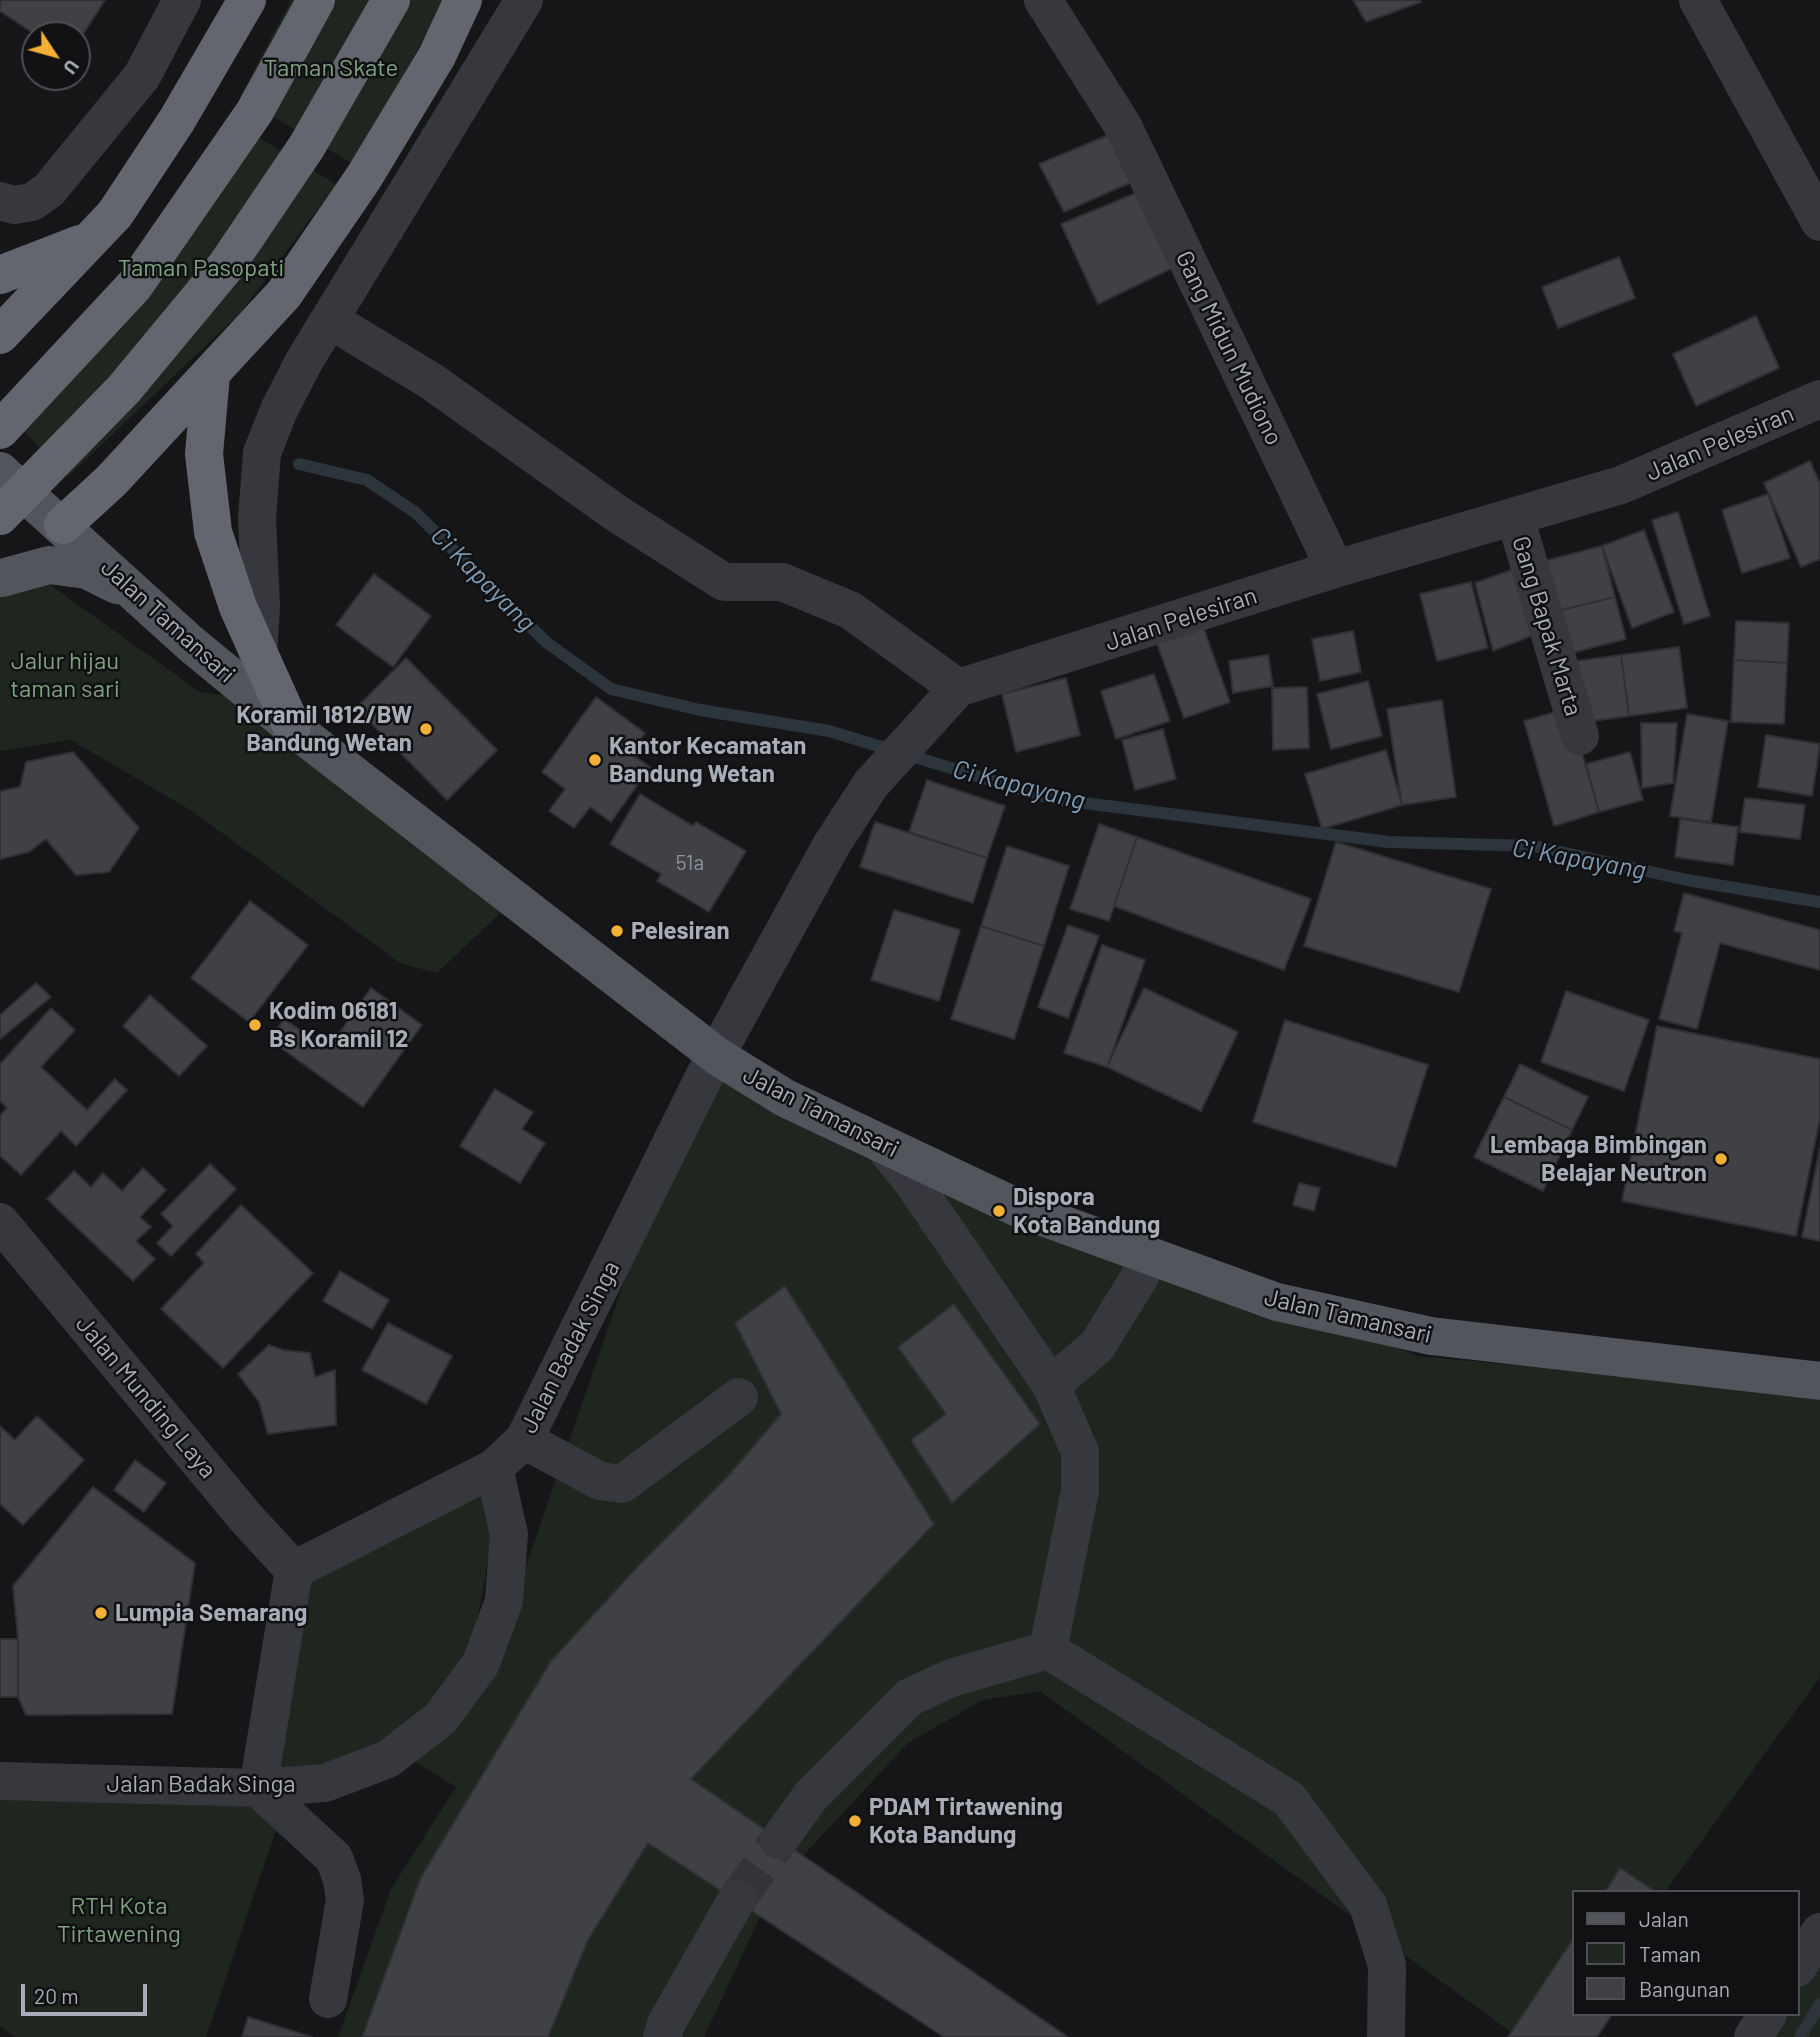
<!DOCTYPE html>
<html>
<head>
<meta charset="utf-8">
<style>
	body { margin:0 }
	#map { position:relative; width:1820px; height:2037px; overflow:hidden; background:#161618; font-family:Barlow,sans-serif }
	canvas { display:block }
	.legend { position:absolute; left:1572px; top:1890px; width:228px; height:126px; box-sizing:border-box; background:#111113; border:2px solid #4d4f55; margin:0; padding:9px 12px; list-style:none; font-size:21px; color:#a8adb8 }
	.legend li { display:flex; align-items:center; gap:14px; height:35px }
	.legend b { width:35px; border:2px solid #4d4f55 }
	.north { position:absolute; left:21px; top:21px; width:70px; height:70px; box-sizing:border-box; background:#111113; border:2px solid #4d4f55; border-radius:50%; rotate:126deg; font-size:19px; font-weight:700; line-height:28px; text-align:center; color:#a8adb8 }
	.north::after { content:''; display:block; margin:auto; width:24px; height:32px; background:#f2b134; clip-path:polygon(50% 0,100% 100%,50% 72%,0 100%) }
	.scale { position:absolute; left:21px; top:1984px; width:126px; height:32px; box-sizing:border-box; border:4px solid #a8adb8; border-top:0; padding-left:9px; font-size:21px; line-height:24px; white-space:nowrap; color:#a8adb8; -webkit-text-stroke:5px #111113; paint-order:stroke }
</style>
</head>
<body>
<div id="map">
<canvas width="1820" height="2037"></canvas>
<ul class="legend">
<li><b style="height:9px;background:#53555c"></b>Jalan</li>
<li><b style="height:19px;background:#1e261f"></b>Taman</li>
<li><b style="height:19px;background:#404145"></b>Bangunan</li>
</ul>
<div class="north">U</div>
<div class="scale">20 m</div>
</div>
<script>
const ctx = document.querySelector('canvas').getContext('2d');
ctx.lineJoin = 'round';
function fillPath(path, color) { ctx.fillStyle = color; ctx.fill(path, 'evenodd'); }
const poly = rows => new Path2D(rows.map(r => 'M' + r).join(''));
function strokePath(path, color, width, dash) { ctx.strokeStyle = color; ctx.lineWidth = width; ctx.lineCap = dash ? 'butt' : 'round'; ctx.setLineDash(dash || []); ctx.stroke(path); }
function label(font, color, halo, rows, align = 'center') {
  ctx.font = font + ' Barlow,sans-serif'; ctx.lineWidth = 5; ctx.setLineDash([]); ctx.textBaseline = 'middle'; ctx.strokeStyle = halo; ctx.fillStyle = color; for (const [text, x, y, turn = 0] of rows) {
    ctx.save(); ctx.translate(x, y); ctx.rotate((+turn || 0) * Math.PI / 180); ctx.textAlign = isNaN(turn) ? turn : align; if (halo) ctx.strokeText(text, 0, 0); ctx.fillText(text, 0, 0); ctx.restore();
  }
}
fillPath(poly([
	[291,0,446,0,353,164,240,97],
	[236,124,336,184,243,310,68,477,2,408,144,247],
	[25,567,200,692,245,698,512,902,437,973,400,963,192,811,71,740,0,751,0,588],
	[697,1070,1205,1263,1417,1356,1820,1394,1820,1677,1665,1892,1573,1892,1573,2014,1518,2037,1040,1691,983,1700,908,1743,774,1887,704,2037,338,2037,391,1889,456,1787,404,1755,497,1650],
	[493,1482,501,1488,471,1657,384,1752,273,1778,297,1585],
	[0,1799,261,1807,276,1830,206,2037,15,2037,0,2026],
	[1820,1946,1820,2037,1764,2037,1778,2014,1797,2014,1797,1983]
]), '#1e261f');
strokePath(poly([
	[299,464,367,480,416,513,546,642,611,689,700,710,829,731,1053,799,1389,842,1534,846,1687,880,1820,902],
	[1800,2037,1820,2004]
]), '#2c353c', 12);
const building = poly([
	[0,0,105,0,77,44,77,35,36,35,0,11,0,0],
	[1353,0,1420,0,1421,2,1366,22,1353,0],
	[1111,134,1134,181,1064,212,1039,164,1111,134],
	[1146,189,1181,264,1098,304,1061,224,1146,189],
	[1619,257,1635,298,1558,328,1542,287,1619,257],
	[1756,316,1779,368,1696,406,1673,354,1756,316],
	[1810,461,1820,484,1820,559,1801,567,1764,483,1810,461],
	[1768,494,1790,558,1742,573,1722,510,1768,494],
	[1678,512,1710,616,1684,624,1652,520,1678,512],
	[1644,530,1674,612,1632,628,1602,546,1644,530],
	[1602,546,1615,597,1553,612,1540,562,1602,546],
	[1517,568,1541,632,1493,651,1475,583,1517,568],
	[374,574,431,616,393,667,336,625,374,574],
	[1471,582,1488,648,1437,661,1420,594,1471,582],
	[1615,597,1626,639,1563,655,1553,612,1615,597],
	[1201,621,1230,702,1184,718,1155,638,1201,621],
	[1736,621,1789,623,1787,663,1734,660,1736,621],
	[1353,631,1361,672,1320,681,1312,639,1353,631],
	[1679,647,1687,708,1629,716,1621,655,1679,647],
	[1268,655,1273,686,1233,693,1229,661,1268,655],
	[1621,655,1629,716,1578,723,1570,662,1621,655],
	[406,658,497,750,447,800,356,708,406,658],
	[1734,660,1787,663,1784,724,1731,722,1734,660],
	[1154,674,1170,721,1116,739,1101,691,1154,674],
	[1066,678,1080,735,1016,752,1002,694,1066,678],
	[1368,681,1382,736,1331,749,1317,694,1368,681],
	[1307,687,1309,748,1273,750,1272,688,1307,687],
	[596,697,645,733,630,753,650,767,611,822,590,807,574,828,549,811,565,789,542,772,596,697],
	[1442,700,1456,797,1402,805,1387,709,1442,700],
	[1569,708,1599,812,1554,826,1524,721,1569,708],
	[1687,714,1728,721,1711,822,1670,816,1687,714],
	[1641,723,1677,723,1673,783,1642,788,1641,723],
	[1163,729,1176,779,1135,790,1122,740,1163,729],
	[1766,735,1820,744,1812,796,1758,787,1766,735],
	[1386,750,1402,805,1322,829,1305,774,1386,750],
	[73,752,139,828,109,872,76,875,46,839,29,852,0,859,0,791,20,787,26,762,73,752],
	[1630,752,1643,800,1599,812,1586,764,1630,752],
	[927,780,1005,806,987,858,909,832,927,780],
	[640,794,693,826,696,822,746,851,709,912,657,881,661,874,610,844,640,794],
	[1745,798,1805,805,1800,839,1740,832,1745,798],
	[1680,819,1738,827,1733,865,1675,857,1680,819],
	[875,822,987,858,973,903,860,867,875,822],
	[1099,824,1137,837,1109,921,1070,909,1099,824],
	[1137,837,1311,899,1284,970,1114,906,1137,837],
	[1336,842,1491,889,1459,992,1304,946,1336,842],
	[1007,846,1069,866,1044,946,981,926,1007,846],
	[1684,893,1820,930,1820,970,1720,943,1697,1029,1659,1019,1682,933,1674,931,1684,893],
	[250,901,308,945,249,1022,191,978,250,901],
	[894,910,960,930,939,1001,871,980,894,910],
	[1068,925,1099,936,1068,1018,1038,1007,1068,925],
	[981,926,1044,946,1014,1039,951,1019,981,926],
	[1102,945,1145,960,1107,1067,1064,1053,1102,945],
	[36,983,51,997,0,1039,0,1015,36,983],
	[371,988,422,1025,363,1107,270,1040,284,1019,328,1049,371,988],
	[1144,988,1238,1032,1201,1111,1107,1067,1144,988],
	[1566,991,1649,1020,1624,1091,1541,1062,1566,991],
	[150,995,207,1046,179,1076,123,1026,150,995],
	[51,1008,75,1030,41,1067,87,1110,115,1079,127,1090,76,1146,61,1131,21,1175,0,1156,0,1116,7,1108,0,1101,0,1064,51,1008],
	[1285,1020,1428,1065,1396,1167,1253,1122,1285,1020],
	[1657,1026,1820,1059,1820,1118,1796,1236,1622,1201,1657,1026],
	[1520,1064,1588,1097,1572,1130,1504,1097,1520,1064],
	[495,1089,533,1112,522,1129,545,1143,520,1183,460,1146,495,1089],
	[1504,1097,1572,1130,1543,1191,1474,1157,1504,1097],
	[1820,1148,1820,1241,1802,1237,1820,1148],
	[210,1164,236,1189,171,1256,157,1243,173,1226,161,1214,210,1164],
	[143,1168,166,1190,140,1217,151,1227,136,1241,155,1259,133,1281,47,1199,74,1171,91,1187,103,1173,122,1191,143,1168],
	[1299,1183,1320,1188,1314,1211,1293,1205,1299,1183],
	[241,1205,313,1273,223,1368,161,1309,204,1263,196,1254,241,1205],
	[340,1271,389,1300,372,1329,323,1301,340,1271],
	[785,1286,934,1524,691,1779,1068,2037,944,2037,648,1843,588,1940,548,2037,362,2037,421,1877,551,1661,640,1564,728,1476,781,1414,735,1323,785,1286],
	[954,1304,1040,1424,952,1503,911,1440,946,1414,898,1347,954,1304],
	[388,1323,452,1356,426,1404,362,1370,388,1323],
	[269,1345,283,1350,310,1353,315,1377,335,1370,336,1425,268,1434,259,1402,238,1374,269,1345],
	[37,1416,84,1460,23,1525,0,1504,0,1426,15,1440,37,1416],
	[135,1460,166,1483,144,1512,114,1490,135,1460],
	[93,1487,195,1563,172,1714,26,1715,18,1697,18,1639,13,1586,93,1487],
	[0,1639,18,1639,18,1697,0,1697,0,1639],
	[1620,1868,1656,1892,1605,1892,1620,1868],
	[1573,1939,1573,2014,1612,2014,1597,2037,1508,2037,1573,1939],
	[248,2017,312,2037,242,2037,248,2017]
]);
fillPath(building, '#404145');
strokePath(building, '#303034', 2);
strokePath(poly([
	[737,1899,779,1840]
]), '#333438', 38, [38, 19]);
strokePath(poly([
	[1043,0,1123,126,1335,569],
	[1698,0,1820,222],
	[0,201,14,205,32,202,49,190,142,76,182,0],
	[330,320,431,381,616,513,724,582,782,582,850,610,958,688],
	[1515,517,1580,736],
	[258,656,261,606,257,519,262,453,279,410,303,363,524,0],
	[883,1145,914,1184,1051,1385,1080,1452,1080,1491,1048,1650],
	[0,1222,246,1518,294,1570],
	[1051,1385,1097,1346,1139,1278,1148,1257],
	[524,1440,600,1481,622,1484,739,1397],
	[294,1570,494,1468,524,1440,704,1077,832,844,871,784,958,688,1335,569,1621,485,1820,399],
	[0,1781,258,1788,325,1783,388,1759,441,1718,481,1663,504,1601,509,1534,494,1468],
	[258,1788,334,1858,342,1879,345,1900,328,1999],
	[258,1788,294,1570],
	[779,1840,810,1797,910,1697,951,1678,1048,1650,1289,1799,1368,1905,1387,1965,1386,2037],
	[1797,1968,1820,1932],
	[662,2037,666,2024,737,1899],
	[1753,2037,1768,2014]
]), '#37383d', 38);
strokePath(poly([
	[0,471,191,644,292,727,717,1056,785,1098,1018,1208,1277,1302,1431,1336,1820,1381],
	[2,578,49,565,87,570,117,585]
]), '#53555c', 38);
strokePath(poly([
	[0,275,80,244],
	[0,335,115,214,177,120,247,0],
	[211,375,204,454,213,532,238,607,292,727],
	[0,430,134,286,255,111,316,0],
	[63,525,111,481,284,294,364,177,437,56,463,0]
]), '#63666e', 38);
strokePath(poly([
	[0,516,124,389,226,266,307,146,391,0]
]), '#63666e', 38);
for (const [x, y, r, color] of [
	[426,729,7,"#f2b134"],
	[595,760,7,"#f2b134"],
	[617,931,7,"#f2b134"],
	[255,1025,7,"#f2b134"],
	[1721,1159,7,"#f2b134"],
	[999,1211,7,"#f2b134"],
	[101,1613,7,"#f2b134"],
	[855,1821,7,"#f2b134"]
]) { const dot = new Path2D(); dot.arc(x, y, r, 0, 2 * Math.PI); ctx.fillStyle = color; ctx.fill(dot); strokePath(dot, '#111113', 2.5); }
label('21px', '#8e929b', null, [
	["51a",690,863]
]);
label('24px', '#7fa381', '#111113', [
	["Taman Skate",331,68],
	["Taman Pasopati",201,268],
	["Jalur hijau",65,661],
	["taman sari",65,689],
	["RTH Kota",119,1906],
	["Tirtawening",119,1934]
]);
label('24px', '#a8adb8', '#111113', [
	["Gang Midun Mudiono",1229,348,64],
	["Jalan Pelesiran",1720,443,-23],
	["Jalan Pelesiran",1181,619,-18],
	["Jalan Tamansari",168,621,42],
	["Gang Bapak Marta",1547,626,73],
	["Jalan Tamansari",821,1112,27],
	["Jalan Tamansari",1348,1316,13],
	["Jalan Badak Singa",570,1347,-63],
	["Jalan Munding Laya",146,1397,50],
	["Jalan Badak Singa",201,1784]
]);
label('bold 24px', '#a8adb8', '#111113', [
	["Koramil 1812/BW",412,715,"right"],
	["Bandung Wetan",412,743,"right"],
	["Kantor Kecamatan",609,746],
	["Bandung Wetan",609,774],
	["Pelesiran",631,931],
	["Kodim 06181",269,1011],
	["Bs Koramil 12",269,1039],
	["Lembaga Bimbingan",1707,1145,"right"],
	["Belajar Neutron",1707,1173,"right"],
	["Dispora",1013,1197],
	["Kota Bandung",1013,1225],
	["Lumpia Semarang",115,1613],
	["PDAM Tirtawening",869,1807],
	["Kota Bandung",869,1835]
], 'left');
label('italic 26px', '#7f9bb3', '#111113', [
	["Ci Kapayang",483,579,45],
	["Ci Kapayang",1019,785,14],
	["Ci Kapayang",1579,859,10]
]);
</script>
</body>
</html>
